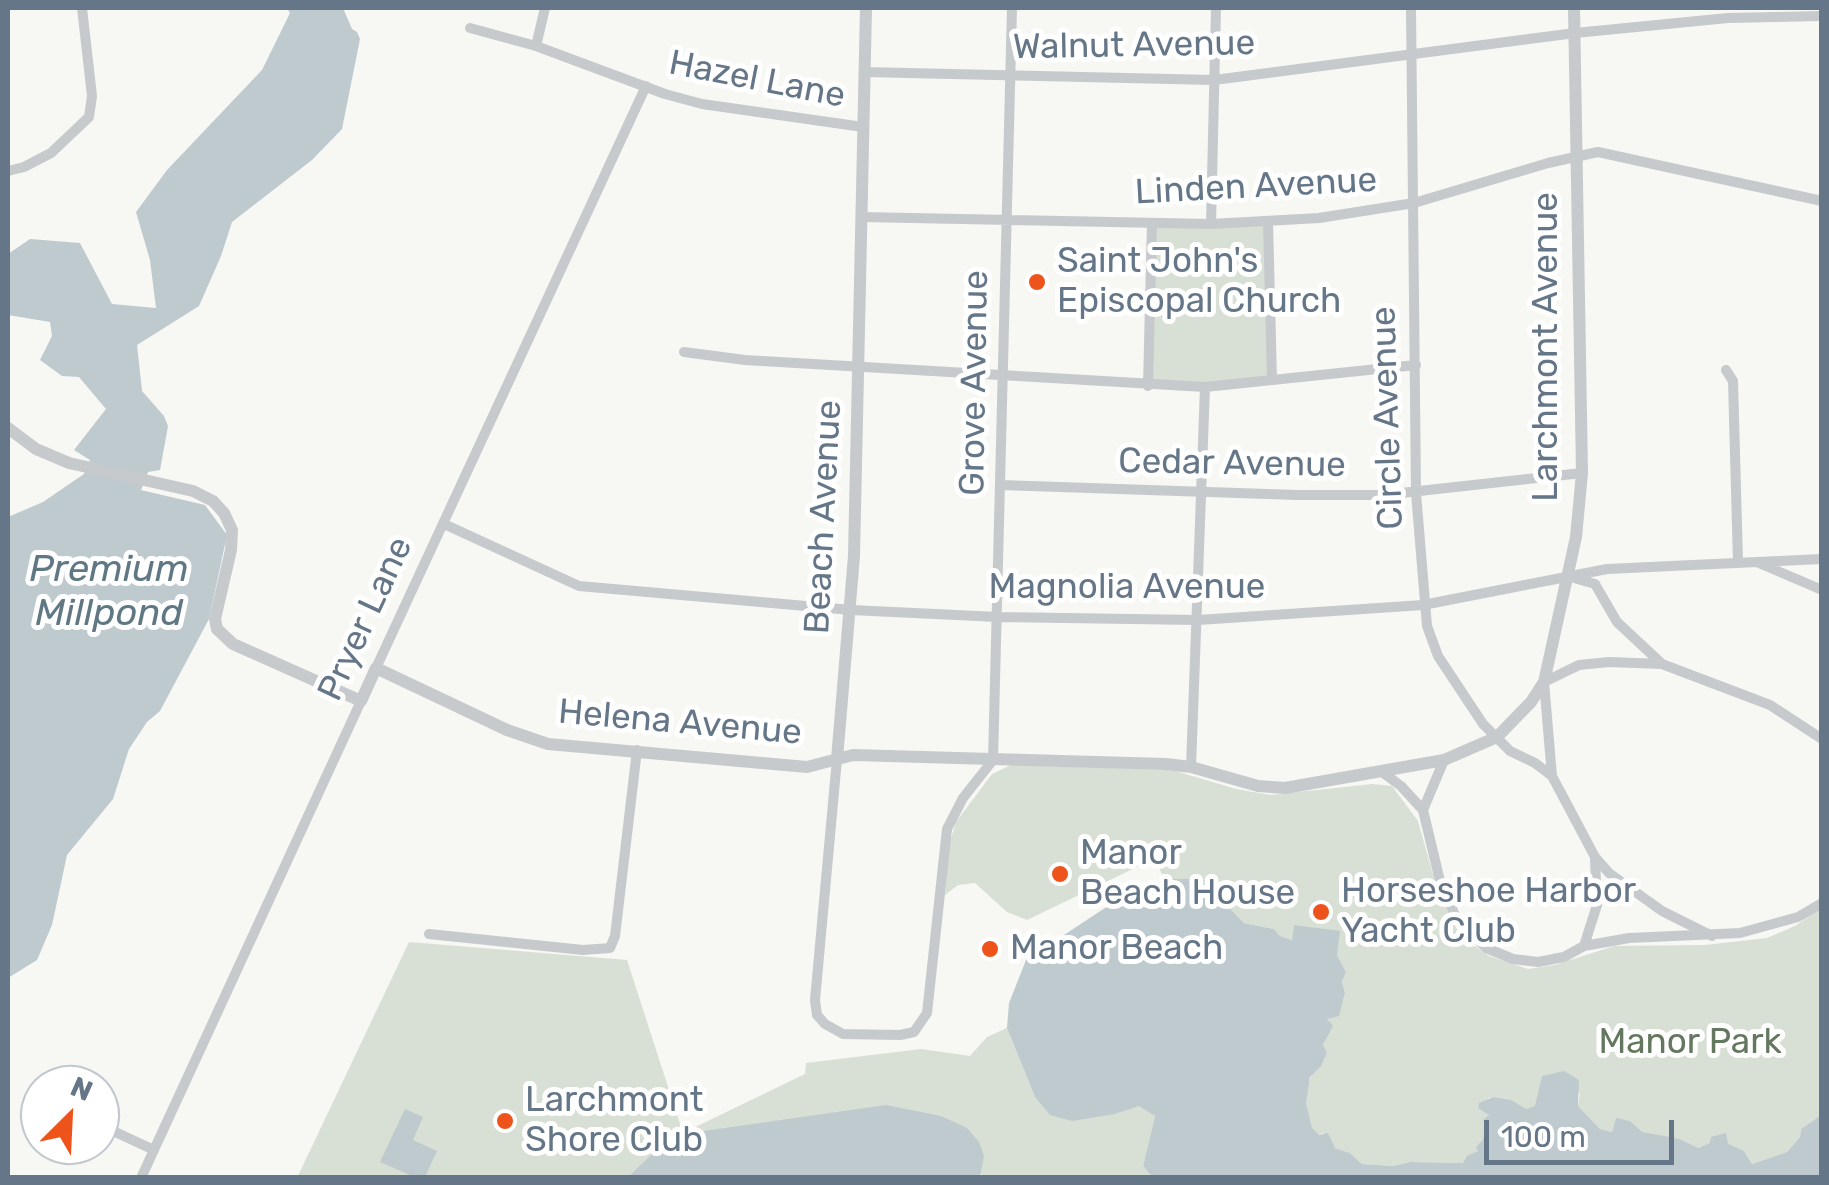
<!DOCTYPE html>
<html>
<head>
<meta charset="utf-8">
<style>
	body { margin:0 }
	#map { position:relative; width:1829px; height:1185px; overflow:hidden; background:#f7f7f3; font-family:Rubik,sans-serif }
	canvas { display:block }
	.frame { position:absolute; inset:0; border:10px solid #647687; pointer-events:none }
	.north { position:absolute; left:20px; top:1065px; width:100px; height:100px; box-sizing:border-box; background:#fff; border:2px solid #c1c8cf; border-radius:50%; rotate:24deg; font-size:28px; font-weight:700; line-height:40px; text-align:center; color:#647687 }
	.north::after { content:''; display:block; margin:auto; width:35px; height:45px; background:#ee531c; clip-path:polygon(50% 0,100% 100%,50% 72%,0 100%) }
	.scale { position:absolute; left:1484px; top:1120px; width:190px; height:45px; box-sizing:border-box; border:5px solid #647687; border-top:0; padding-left:12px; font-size:30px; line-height:35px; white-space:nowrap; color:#647687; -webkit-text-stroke:8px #fff; paint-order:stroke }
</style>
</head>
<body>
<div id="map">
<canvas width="1829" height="1185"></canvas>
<div class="frame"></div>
<div class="north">N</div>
<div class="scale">100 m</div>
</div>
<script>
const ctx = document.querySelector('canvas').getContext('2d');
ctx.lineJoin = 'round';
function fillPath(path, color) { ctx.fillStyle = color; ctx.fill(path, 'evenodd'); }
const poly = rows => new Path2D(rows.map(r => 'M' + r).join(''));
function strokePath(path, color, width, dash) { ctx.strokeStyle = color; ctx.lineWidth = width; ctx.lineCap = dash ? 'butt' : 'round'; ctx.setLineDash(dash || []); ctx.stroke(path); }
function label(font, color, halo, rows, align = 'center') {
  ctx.font = font + ' Rubik,sans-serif'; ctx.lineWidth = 10; ctx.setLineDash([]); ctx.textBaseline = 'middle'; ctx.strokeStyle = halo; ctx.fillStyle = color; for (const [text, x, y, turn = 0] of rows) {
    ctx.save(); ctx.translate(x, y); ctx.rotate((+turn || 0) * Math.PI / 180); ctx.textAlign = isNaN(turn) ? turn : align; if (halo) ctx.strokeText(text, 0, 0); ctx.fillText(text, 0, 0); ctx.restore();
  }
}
fillPath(poly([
	[1265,225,1268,378,1221,383,1151,381,1156,226],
	[1011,765,1172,770,1236,789,1271,795,1372,784,1392,786,1418,821,1437,889,1454,924,1469,942,1489,956,1528,969,1555,965,1614,946,1705,945,1767,938,1795,926,1821,908,1821,1115,1801,1129,1800,1137,1787,1152,1752,1164,1744,1151,1728,1145,1711,1143,1697,1148,1680,1139,1642,1133,1630,1121,1616,1119,1612,1132,1600,1129,1578,1106,1580,1093,1526,1109,1493,1097,1488,1098,1488,1125,1478,1151,1463,1163,1410,1162,1393,1166,1362,1164,1350,1153,1335,1148,1323,1133,1319,1135,1311,1128,1306,1103,1307,1088,1313,1071,1325,1059,1323,1046,1330,1030,1327,1019,1339,1015,1345,993,1342,982,1346,972,1337,955,1294,926,1292,940,1280,936,1274,929,1244,923,1207,885,1190,879,1164,879,1151,849,1133,852,1139,866,1027,920,1007,912,975,883,958,885,945,895,949,845,956,822,992,774],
	[409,942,627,960,683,1133,805,1074,806,1063,921,1049,970,1056,987,1037,1007,1028,1035,1097,1115,1114,1139,1105,1155,1116,1143,1166,1152,1177,980,1177,982,1174,657,1149,628,1177,297,1178]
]), '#d8dfd4');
fillPath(poly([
	[287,8,343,8,352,29,357,32,360,39,342,129,312,160,232,222,221,256,199,306,137,345,142,391,164,416,168,426,160,470,148,472,141,490,205,505,227,535,209,619,160,711,147,722,129,749,113,799,67,855,52,925,37,960,8,978,8,517,43,502,84,474,90,460,74,450,106,409,79,377,62,376,40,360,52,336,50,322,8,315,8,254,30,239,80,243,112,304,156,308,150,260,136,212,167,170,262,70,290,13],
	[1164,879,1190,879,1207,885,1244,923,1274,929,1280,936,1292,940,1294,925,1340,931,1337,955,1346,972,1342,982,1345,993,1339,1016,1327,1019,1333,1026,1323,1045,1327,1053,1321,1066,1310,1077,1306,1103,1312,1128,1319,1135,1328,1133,1335,1148,1350,1153,1362,1164,1393,1166,1410,1162,1463,1163,1467,1156,1478,1151,1476,1147,1482,1141,1488,1125,1483,1120,1489,1115,1478,1108,1479,1103,1493,1097,1511,1100,1526,1109,1535,1106,1542,1076,1564,1071,1579,1080,1578,1106,1600,1129,1612,1132,1616,1118,1630,1121,1642,1132,1680,1139,1698,1148,1710,1143,1711,1137,1726,1133,1728,1144,1744,1151,1752,1164,1787,1152,1800,1137,1801,1129,1821,1115,1821,1177,1152,1177,1143,1166,1155,1116,1139,1106,1115,1114,1072,1121,1050,1115,1035,1097,1007,1028,1009,1003,1026,960,1108,906],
	[886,1105,941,1116,967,1128,979,1142,984,1156,980,1177,628,1177,657,1149,683,1134],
	[405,1109,423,1117,413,1140,437,1151,425,1177,414,1177,380,1162]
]), '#bfcacf');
strokePath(poly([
	[1411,8,1416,493,1427,626,1438,656,1483,724,1510,751,1535,763,1552,776,1595,857,1609,873,1662,911,1712,936],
	[470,28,536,46,665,94,702,104,863,127],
	[536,46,545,8],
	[864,72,1214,80,1575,33,1728,18,1822,16],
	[8,171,24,167,51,153,89,117,92,96,82,8],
	[861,217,1211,224,1319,218,1414,203,1548,163,1598,152,1822,201],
	[1268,221,1272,380],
	[1211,224,1216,8],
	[684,352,745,360,1205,387,1416,365],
	[1726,370,1733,381,1738,563],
	[1148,386,1152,223],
	[1000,485,1297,495,1383,495,1582,473],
	[444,524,579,586,851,610,998,617,1198,620,1423,605,1607,569,1822,559],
	[1759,563,1822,590],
	[1574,578,1595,584,1617,622,1662,664],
	[376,668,646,86],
	[837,759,815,1000,817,1015,825,1024,843,1034,900,1035,914,1032,927,1013,947,829,963,798,993,760,1012,8],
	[1191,767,1205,387],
	[1382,772,1401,786,1423,810,1440,881,1457,920,1486,948,1513,959,1538,962,1564,957,1584,946,1629,938,1740,933,1798,917,1822,903],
	[1552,776,1544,682,1579,665,1609,662,1662,664,1770,705,1822,739],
	[1423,810,1444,760],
	[429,934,583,950,610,948,615,936,637,750],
	[1584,946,1597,905,1595,860],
	[100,1125,154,1150],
	[141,1178,361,701]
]), '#c6cacd', 10);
strokePath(poly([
	[8,428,36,449,69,463,193,491,213,501,224,513,232,530,231,550,215,619,217,629,233,644,361,701,376,668,507,730,548,744,807,767,853,755,1166,764,1191,767,1258,786,1285,788,1444,760,1497,737,1531,702,1544,682,1576,537,1582,473,1574,8],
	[837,759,854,556,866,8]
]), '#c6cacd', 12);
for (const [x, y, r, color] of [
	[1037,282,10,"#ee531c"],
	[1060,874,10,"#ee531c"],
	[1321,912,10,"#ee531c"],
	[990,949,10,"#ee531c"],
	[505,1121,10,"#ee531c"]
]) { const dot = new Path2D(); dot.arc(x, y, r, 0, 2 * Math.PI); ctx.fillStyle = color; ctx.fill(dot); strokePath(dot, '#fff', 4); }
label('35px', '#647687', '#fff', [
	["Walnut Avenue",1134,46,-1],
	["Hazel Lane",757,80,11],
	["Linden Avenue",1256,187,-3],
	["Larchmont Avenue",1547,347,-90],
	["Grove Avenue",975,383,-89],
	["Circle Avenue",1388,418,-92],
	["Cedar Avenue",1232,464,1],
	["Beach Avenue",824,517,-87],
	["Magnolia Avenue",1127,588],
	["Pryer Lane",366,619,-65],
	["Helena Avenue",680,723,5]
]);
label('35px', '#647687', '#fff', [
	["Saint John's",1057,262],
	["Episcopal Church",1057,302],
	["Manor",1080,854],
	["Beach House",1080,894],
	["Horseshoe Harbor",1341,892],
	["Yacht Club",1341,932],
	["Manor Beach",1010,949],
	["Larchmont",525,1101],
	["Shore Club",525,1141]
], 'left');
label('35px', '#64785f', '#fff', [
	["Manor Park",1690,1043]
]);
label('italic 38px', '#5f7883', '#fff', [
	["Premium",109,570],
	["Millpond",109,614]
]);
</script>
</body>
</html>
